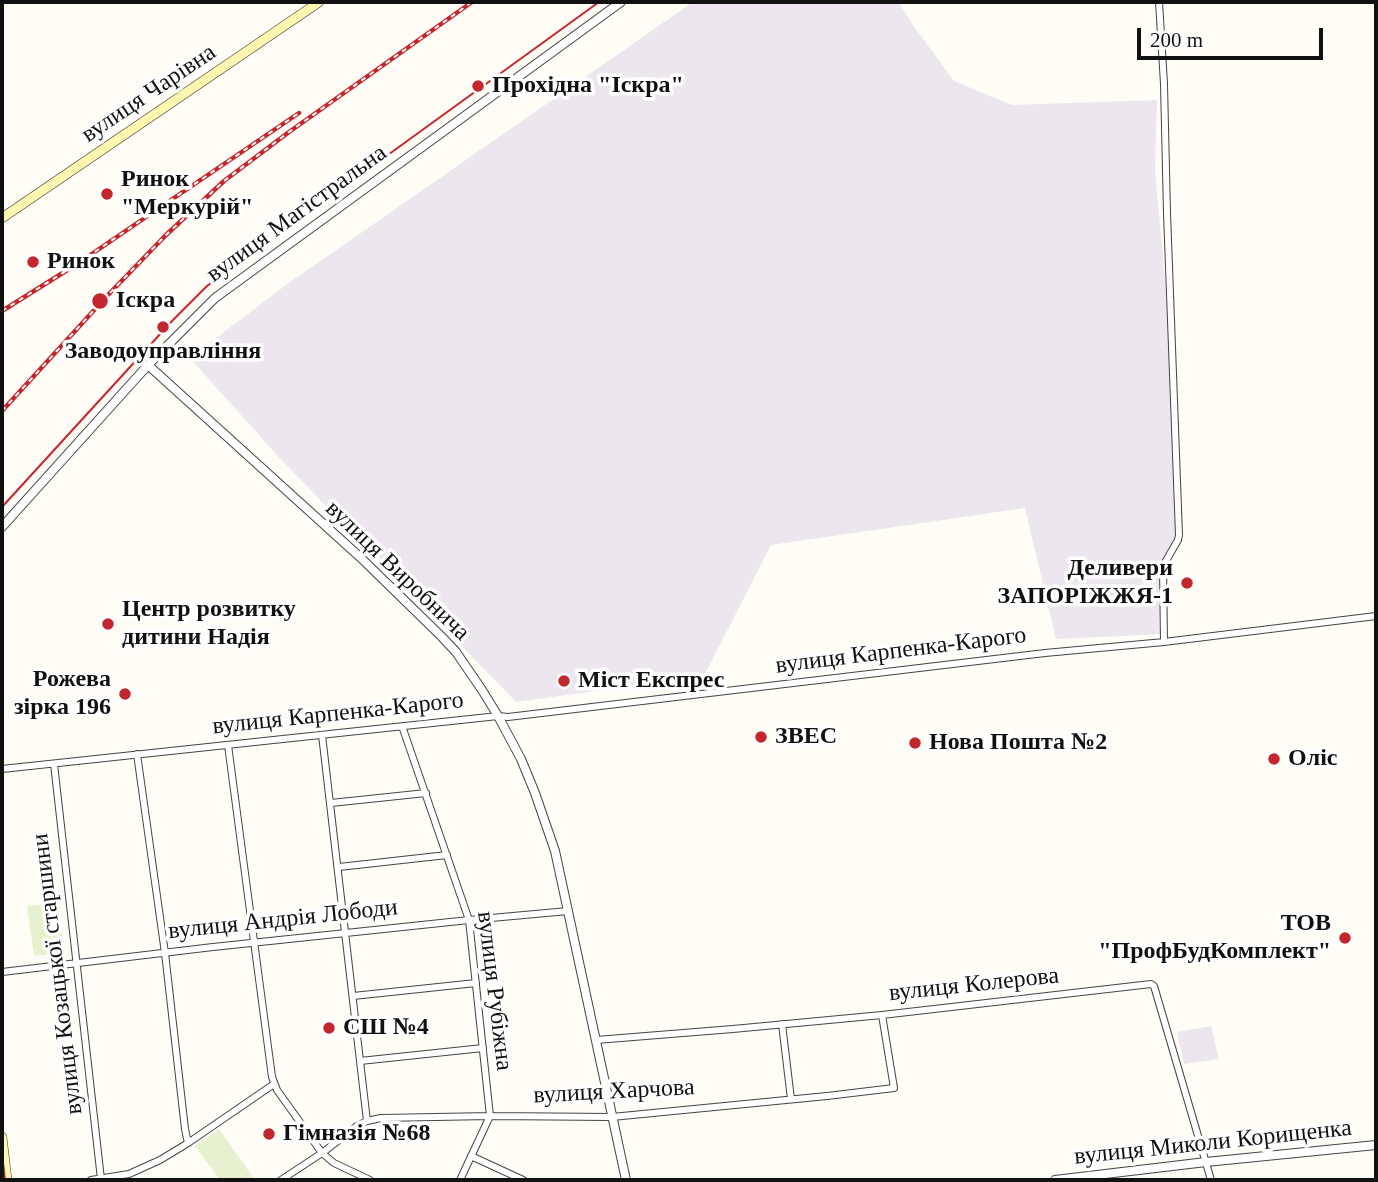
<!DOCTYPE html>
<html>
<head>
<meta charset="utf-8">
<style>
	body { margin:0 }
	#map { position:relative; width:1378px; height:1182px; overflow:hidden; background:#fffdf5; font-family:Georgia,serif }
	canvas { display:block }
	.frame { position:absolute; inset:0; border:4px solid #111; pointer-events:none }
	.scale { position:absolute; left:1137px; top:28px; width:186px; height:32px; box-sizing:border-box; border:4px solid #111; border-top:0; padding-left:9px; font-size:21px; line-height:24px; white-space:nowrap; color:#111; -webkit-text-stroke:5px #fff; paint-order:stroke }
</style>
</head>
<body>
<div id="map">
<canvas width="1378" height="1182"></canvas>
<div class="frame"></div>
<div class="scale">200 m</div>
</div>
<script>
const ctx = document.querySelector('canvas').getContext('2d');
ctx.lineJoin = 'round';
function fillPath(path, color) { ctx.fillStyle = color; ctx.fill(path, 'evenodd'); }
const poly = rows => new Path2D(rows.map(r => 'M' + r).join(''));
function strokePath(path, color, width, dash) { ctx.strokeStyle = color; ctx.lineWidth = width; ctx.lineCap = dash ? 'butt' : 'round'; ctx.setLineDash(dash || []); ctx.stroke(path); }
function label(font, color, halo, rows, align = 'center') {
  ctx.font = font + ' Georgia,serif'; ctx.lineWidth = 7; ctx.setLineDash([]); ctx.textBaseline = 'middle'; ctx.strokeStyle = halo; ctx.fillStyle = color; for (const [text, x, y, turn = 0] of rows) {
    ctx.save(); ctx.translate(x, y); ctx.rotate((+turn || 0) * Math.PI / 180); ctx.textAlign = isNaN(turn) ? turn : align; if (halo) ctx.strokeText(text, 0, 0); ctx.fillText(text, 0, 0); ctx.restore();
  }
}
fillPath(poly([
	[693,2,898,2,915,28,954,81,1012,105,1157,100,1155,171,1174,379,1180,528,1169,553,1166,603,1167,634,1056,639,1025,508,771,545,704,676,516,702,274,452,190,358,286,285],
	[1211,1026,1219,1059,1184,1064,1177,1032]
]), '#eee6ef');
fillPath(poly([
	[59,903,65,952,34,956,27,906],
	[219,1129,255,1180,220,1180,195,1146]
]), '#e6f2cf');
const minor = poly([
	[1164,642,1376,616],
	[402,726,469,920,490,1116,460,1180],
	[322,735,367,1121],
	[228,745,272,1077,277,1090,322,1153,334,1163,370,1180],
	[137,754,165,953,185,1129,188,1143],
	[54,764,101,1179],
	[2,769,498,716,508,717,1045,653,1164,642,1163,566,1178,540,1179,535,1167,213,1164,84,1159,2],
	[331,803,426,793],
	[339,867,447,855],
	[2,972,213,947,469,920,568,911],
	[353,996,476,983],
	[782,1024,791,1099],
	[596,1040,733,1029,882,1015,1151,984,1154,986,1211,1180],
	[360,1061,483,1048],
	[471,1156,523,1180],
	[91,1180,129,1174,160,1160,188,1143,274,1084],
	[281,1180,322,1153,357,1126,367,1121,381,1118,490,1116,612,1117,827,1096,894,1088,882,1015]
]);
const tertiary = poly([
	[148,365,361,558,441,636,456,652,482,690,498,716,521,759,535,793,555,851,626,1180],
	[2,527,148,365,215,298,621,2],
	[1055,1180,1206,1162,1376,1145]
]);
const secondary = poly([
	[2,218,319,2],
	[2,1137,7,1180]
]);
strokePath(minor, '#444', 8);
strokePath(tertiary, '#444', 10);
strokePath(secondary, '#333', 10);
strokePath(minor, '#fff', 6);
strokePath(tertiary, '#fff', 8);
strokePath(secondary, '#fff6b0', 9);
strokePath(poly([
	[2,507,173,320,207,286,599,2],
	[2,1154,5,1180]
]), '#c4262e', 2);
const rail = poly([
	[2,311,77,264,299,113],
	[2,411,107,296,166,235,224,181,289,132,472,2]
]);
strokePath(rail, '#c4262e', 4.5);
strokePath(rail, '#fff', 2, [5]);
for (const [x, y, r, color] of [
	[478,86,7,"#c4262e"],
	[107,194,7,"#c4262e"],
	[33,262,7,"#c4262e"],
	[100,301,9,"#c4262e"],
	[163,327,7,"#c4262e"],
	[1187,583,7,"#c4262e"],
	[108,624,7,"#c4262e"],
	[564,681,7,"#c4262e"],
	[125,694,7,"#c4262e"],
	[761,737,7,"#c4262e"],
	[915,743,7,"#c4262e"],
	[1274,759,7,"#c4262e"],
	[1345,938,7,"#c4262e"],
	[329,1028,7,"#c4262e"],
	[269,1134,7,"#c4262e"]
]) { const dot = new Path2D(); dot.arc(x, y, r, 0, 2 * Math.PI); ctx.fillStyle = color; ctx.fill(dot); strokePath(dot, '#fff', 2.5); }
label('bold 24px', '#111', '#fff', [
	["Прохідна \"Іскра\"",492,86],
	["Ринок",121,180],
	["\"Меркурій\"",121,208],
	["Ринок",47,262],
	["Іскра",116,301],
	["Заводоуправління",163,352,"center"],
	["Деливери",1173,569,"right"],
	["ЗАПОРІЖЖЯ-1",1173,597,"right"],
	["Центр розвитку",122,610],
	["дитини Надія",122,638],
	["Рожева",111,680,"right"],
	["зірка 196",111,708,"right"],
	["Мiст Експрес",578,681],
	["ЗВЕС",775,737],
	["Нова Пошта №2",929,743],
	["Оліс",1288,759],
	["ТОВ",1331,924,"right"],
	["\"ПрофБудКомплект\"",1331,952,"right"],
	["СШ №4",343,1028],
	["Гімназія №68",283,1134]
], 'left');
label('24px', '#111', '#fff', [
	["вулиця Чарівна",149,94,-34],
	["вулиця Магістральна",297,214,-36],
	["вулиця Виробнича",397,571,44],
	["вулиця Карпенка-Карого",901,651,-7],
	["вулиця Карпенка-Карого",338,714,-6],
	["вулиця Андрія Лободи",283,920,-6],
	["вулиця Козацької старшини",58,974,-97],
	["вулиця Колерова",974,985,-6],
	["вулиця Рубіжна",494,991,83],
	["вулиця Харчова",614,1092,-3],
	["вулиця Миколи Корищенка",1213,1143,-6]
]);
</script>
</body>
</html>
